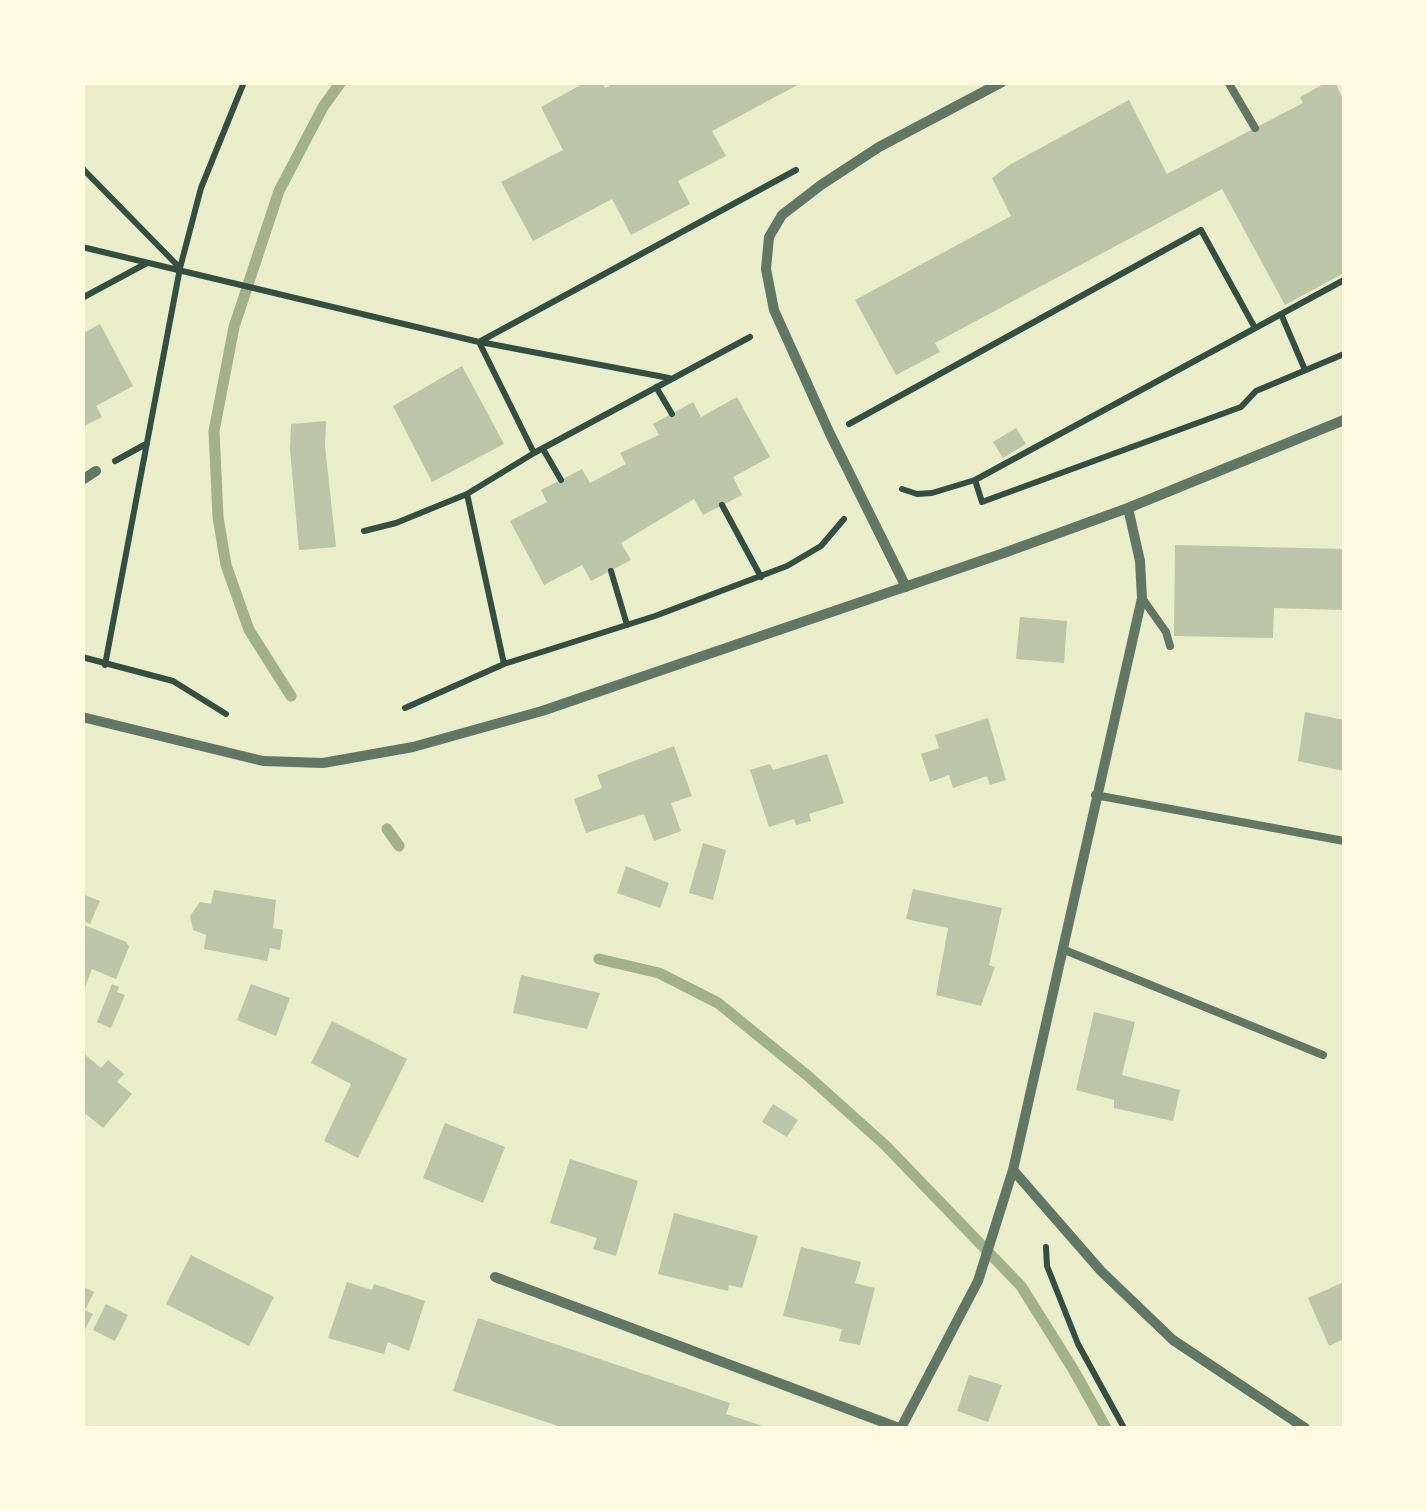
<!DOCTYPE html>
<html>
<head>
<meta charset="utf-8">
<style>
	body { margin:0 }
	#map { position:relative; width:1427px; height:1511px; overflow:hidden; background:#e9edc9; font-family:"IBM Plex Sans",sans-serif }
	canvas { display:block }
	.frame { position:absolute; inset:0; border:85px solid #fefae0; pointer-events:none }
</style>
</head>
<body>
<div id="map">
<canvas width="1427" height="1511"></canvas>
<div class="frame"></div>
</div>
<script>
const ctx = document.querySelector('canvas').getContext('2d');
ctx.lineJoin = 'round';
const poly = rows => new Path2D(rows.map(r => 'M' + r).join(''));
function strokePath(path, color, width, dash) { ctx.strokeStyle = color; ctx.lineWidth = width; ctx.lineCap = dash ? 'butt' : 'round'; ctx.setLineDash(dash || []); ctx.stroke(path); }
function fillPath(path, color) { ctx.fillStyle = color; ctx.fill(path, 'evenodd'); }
strokePath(poly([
	[291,696,249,630,226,565,218,517,214,431,234,327,279,191,323,107,341,82],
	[387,829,399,846],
	[599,959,659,973,718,1003,808,1076,885,1145,1021,1286,1073,1369,1106,1428]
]), '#a3b18a', 11);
fillPath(poly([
	[586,82,602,82,605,88,616,82,803,82,712,131,726,156,678,181,690,204,631,235,612,199,533,241,501,182,563,150,541,107],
	[1327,82,1335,82,1344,101,1344,273,1285,305,1222,189,935,343,940,352,896,375,855,300,1011,216,992,178,1011,164,1129,100,1167,174,1303,103,1300,97],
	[100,324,133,386,96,406,102,417,82,427,82,334],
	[462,366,504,444,432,482,393,406],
	[737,397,770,457,733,477,742,495,703,515,694,499,621,543,631,560,591,581,582,565,544,585,510,521,547,502,541,490,582,469,590,483,626,464,620,453,659,435,653,424,693,402,701,417],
	[326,421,325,446,336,547,299,550,290,449,291,424],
	[1016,428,1026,444,1003,458,993,442],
	[1175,545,1344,549,1344,610,1274,608,1273,638,1174,636],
	[1020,617,1067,621,1064,663,1016,659],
	[1305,712,1344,720,1344,771,1298,761],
	[988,718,1006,780,990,785,987,776,953,788,949,775,930,782,921,754,939,748,935,735],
	[674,746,692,796,671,803,681,831,654,841,644,814,586,833,574,799,602,788,597,775],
	[827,754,844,803,809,814,811,821,796,825,794,819,769,827,750,770,770,764,773,770],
	[703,843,726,850,713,900,689,893],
	[626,866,669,883,660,908,617,893],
	[913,889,1002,908,989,965,995,967,981,1006,936,995,948,928,906,919],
	[214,890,276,900,273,928,283,930,280,950,270,948,267,961,204,949,206,935,193,930,190,916,200,902,211,904],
	[82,894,100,901,90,924,82,920],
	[82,924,126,942,129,947,116,979,92,969,83,992],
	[521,975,600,993,587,1029,513,1013],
	[112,984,119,987,117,992,125,995,111,1028,97,1022],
	[251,984,290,998,276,1036,237,1020],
	[1094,1012,1135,1022,1122,1075,1180,1090,1173,1121,1114,1108,1114,1100,1076,1090],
	[332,1021,407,1059,358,1158,324,1141,351,1084,311,1063],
	[82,1052,101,1068,108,1060,124,1074,117,1082,132,1094,103,1128,82,1111],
	[773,1104,798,1120,787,1137,762,1122],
	[445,1123,505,1147,483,1203,423,1178],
	[570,1159,638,1181,616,1256,593,1249,597,1238,550,1223],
	[674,1213,758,1236,742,1288,729,1285,728,1291,658,1274],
	[801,1247,861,1262,855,1283,875,1288,860,1345,839,1341,842,1329,783,1316],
	[191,1255,274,1297,249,1346,166,1304],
	[347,1282,372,1290,374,1284,425,1301,409,1351,388,1342,384,1354,328,1338],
	[1344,1282,1344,1339,1329,1346,1308,1298],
	[82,1286,94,1292,85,1310,93,1314,82,1335],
	[106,1304,128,1315,115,1341,93,1330],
	[478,1318,730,1403,726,1414,769,1428,564,1428,453,1391],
	[969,1375,1002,1385,988,1422,957,1411]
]), '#bcc5a7');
strokePath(poly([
	[82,168,179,267],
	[82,247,479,342,796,170],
	[82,298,147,263],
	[1281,314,1305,370],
	[479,342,534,453,750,337],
	[480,342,669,378],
	[656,387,672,414],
	[849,424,1201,230,1255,328],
	[543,449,561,480],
	[115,461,144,445],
	[975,480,982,502,1241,407,1256,391,1344,354],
	[902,489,917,494,932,493,975,480,1344,280],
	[722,505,761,577],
	[364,531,396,523,467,494],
	[611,571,627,625],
	[82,657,173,681,226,714],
	[504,664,467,494,534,453],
	[105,665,180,268,201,188,244,82],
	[405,708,504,664,655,616,787,566,821,546,844,519],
	[1046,1247,1047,1266,1078,1344,1124,1428]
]), '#344e41', 6);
strokePath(poly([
	[1228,82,1255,128],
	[1142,598,1166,632,1170,646],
	[1095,795,1344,841],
	[1062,949,1323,1055]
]), '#617663', 8);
strokePath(poly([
	[82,480,96,471],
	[906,587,830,434,774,310,766,269,769,237,782,215,821,185,879,147,1002,82],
	[82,717,263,761,323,763,413,747,542,711,1001,554,1128,508,1344,420],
	[1013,1170,1101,1271,1173,1340,1305,1428],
	[495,1277,899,1428],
	[901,1428,978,1281,1013,1170,1142,598,1140,561,1128,508]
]), '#617663', 10);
</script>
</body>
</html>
